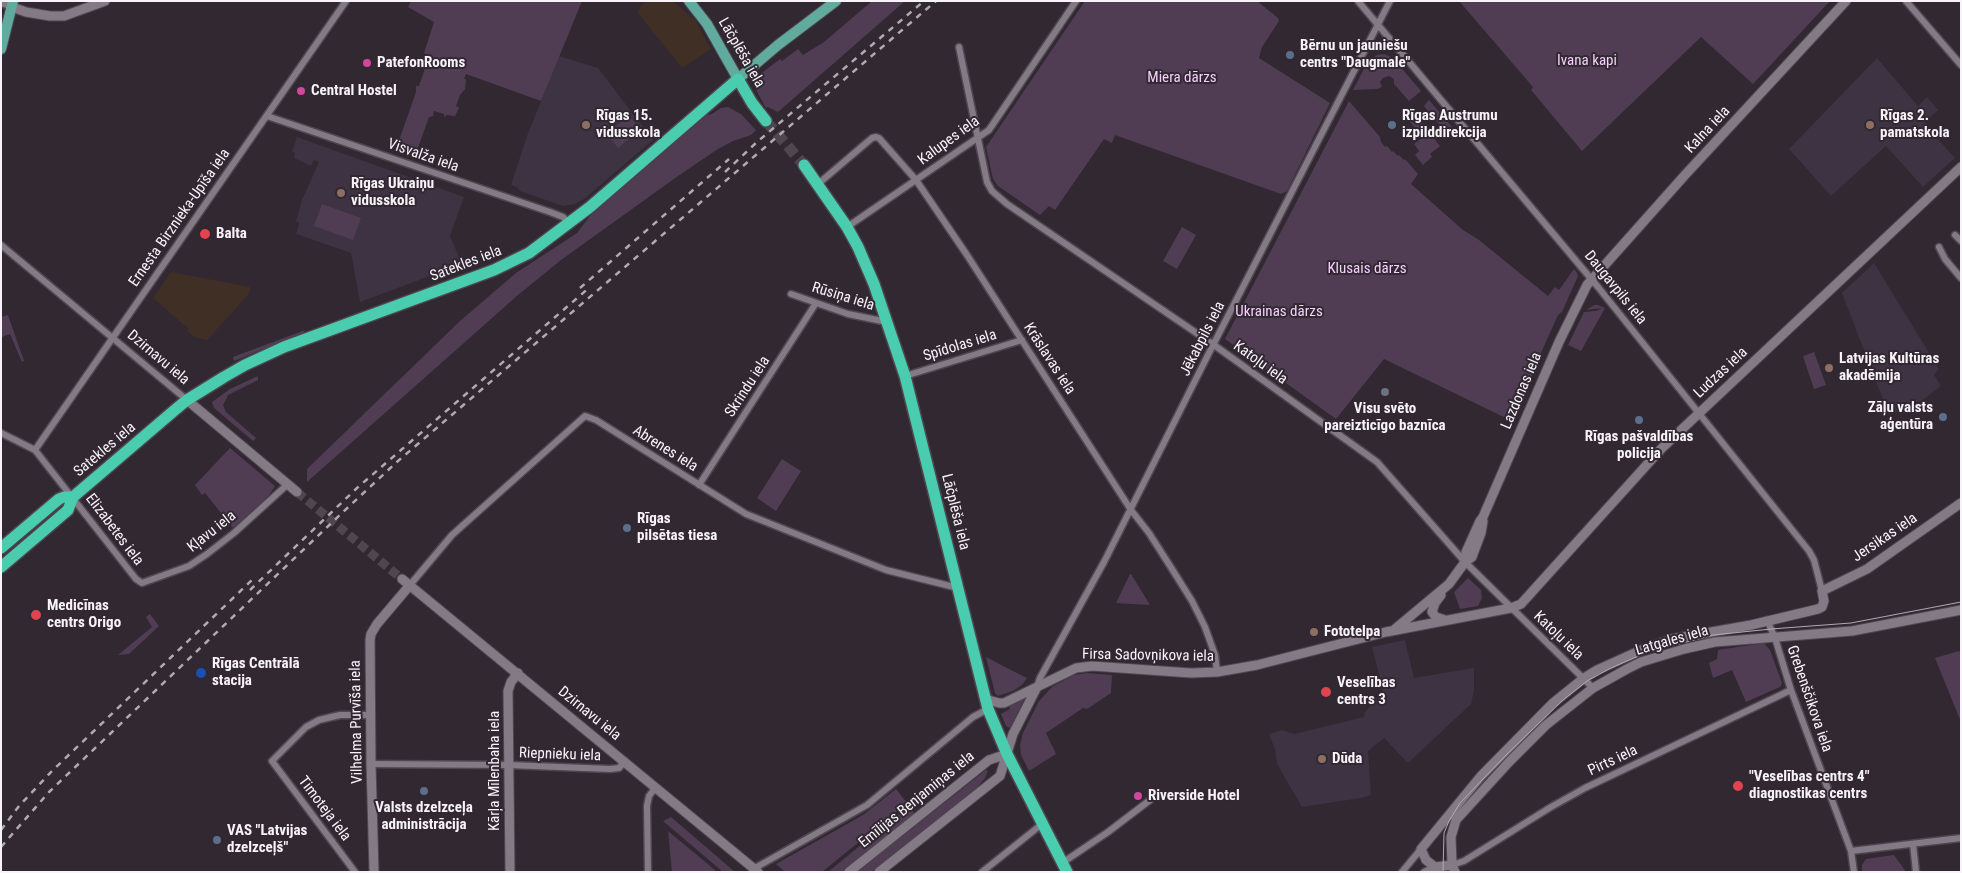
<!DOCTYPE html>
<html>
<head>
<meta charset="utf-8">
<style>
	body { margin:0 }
	#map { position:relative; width:1962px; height:873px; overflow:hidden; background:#312832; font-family:"Roboto Condensed",sans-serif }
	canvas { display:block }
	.frame { position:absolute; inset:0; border:2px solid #f8f2f9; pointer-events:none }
</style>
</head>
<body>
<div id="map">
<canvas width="1962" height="873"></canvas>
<div class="frame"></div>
</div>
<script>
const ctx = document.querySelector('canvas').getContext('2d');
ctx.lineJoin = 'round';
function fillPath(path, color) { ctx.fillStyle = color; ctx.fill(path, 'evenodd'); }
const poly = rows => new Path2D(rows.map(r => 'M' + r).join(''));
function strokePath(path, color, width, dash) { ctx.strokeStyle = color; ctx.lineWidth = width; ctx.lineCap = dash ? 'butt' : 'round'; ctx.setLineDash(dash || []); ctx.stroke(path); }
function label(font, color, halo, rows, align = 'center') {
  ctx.font = font + ' "Roboto Condensed",sans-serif'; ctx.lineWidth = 4; ctx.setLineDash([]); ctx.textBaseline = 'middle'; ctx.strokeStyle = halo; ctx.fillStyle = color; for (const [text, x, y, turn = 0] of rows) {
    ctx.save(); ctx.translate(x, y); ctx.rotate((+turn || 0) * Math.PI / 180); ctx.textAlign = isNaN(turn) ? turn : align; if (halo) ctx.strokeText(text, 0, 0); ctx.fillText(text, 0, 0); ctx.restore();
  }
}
fillPath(poly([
	[645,1,672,1,677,5,695,20,711,49,682,68,637,12],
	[171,272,250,287,250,290,248,295,207,340,194,337,187,331,189,329,153,298]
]), '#402f25');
fillPath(poly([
	[559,56,598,68,653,140,584,199,575,204,563,206,520,191,517,187,511,185,527,136],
	[1877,58,1918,106,1927,97,1938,110,1925,122,1930,128,1929,129,1955,158,1923,187,1886,146,1831,196,1789,149],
	[297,137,464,197,450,236,462,264,360,302,351,253,296,234,299,223,296,221,302,200,319,162,314,160,311,166,294,158,295,153,292,152],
	[1874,263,1939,369,1934,375,1941,386,1920,402,1889,415,1842,293],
	[1405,640,1414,678,1474,668,1474,691,1471,704,1408,763,1384,738,1368,751,1371,795,1361,798,1302,807,1277,764,1275,749,1269,734,1282,730,1294,734,1364,717,1365,712,1382,693,1383,690,1372,647]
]), '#3d3342');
fillPath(poly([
	[411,1,582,1,541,101,466,74,464,79,466,79,465,89,460,95,456,106,459,108,455,116,447,115,444,117,444,114,434,111,433,116,429,117,415,156,396,149,416,92,416,86,419,86,429,57,424,53,434,22,408,7],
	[872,1,905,1,778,112,768,107,766,108,755,88,758,78,763,72,780,59,782,61,798,49,803,55,824,42],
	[1085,1,1257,1,1278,18,1279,21,1262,47,1259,58,1330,103,1287,191,1281,194,1115,135,1112,143,1104,139,1055,210,1049,206,1040,215,998,186,993,179,986,147],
	[1459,1,1830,1,1753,84,1701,37,1582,151,1531,90,1533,87],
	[1384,54,1393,58,1421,91,1409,101,1394,84,1394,79,1389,76,1383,78,1380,82,1382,87,1377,89,1353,90,1368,61,1377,55],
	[1429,100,1458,134,1452,138,1449,136,1424,106],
	[1349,101,1380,137,1381,142,1385,147,1387,146,1392,152,1393,151,1398,156,1399,155,1404,160,1405,159,1418,174,1411,184,1463,230,1479,240,1548,296,1555,287,1559,290,1574,269,1577,273,1578,276,1562,312,1558,315,1535,366,1530,385,1514,422,1384,359,1336,419,1225,339],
	[728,107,741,114,756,130,751,135,733,141,718,149,678,176,561,260,518,295,307,482,307,469,460,321,516,273,577,233,590,216,707,115,712,114,721,108],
	[1415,114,1440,146,1430,154,1432,157,1423,165,1415,155,1419,151,1414,144,1423,137,1410,122,1412,120,1410,118],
	[629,115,640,129,618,148,607,134],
	[322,204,361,218,353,240,314,226],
	[1182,227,1196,235,1177,269,1163,261],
	[1594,305,1598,305,1605,308,1581,351,1568,345,1584,312,1596,311,1602,308,1586,310],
	[8,315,24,361,22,362,10,334,2,337,1,341,1,317],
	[305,330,303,333,234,361,233,357],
	[1814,352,1826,385,1814,389,1803,356],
	[258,376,258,380,228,395,223,405,226,412,256,438,253,441,214,408,212,402,230,389],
	[230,448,275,486,269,495,233,528,205,493,202,495,195,485],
	[782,459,801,471,776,511,757,498],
	[1130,574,1131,574,1150,605,1116,603],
	[1468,578,1481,590,1482,598,1478,606,1460,609,1454,592],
	[150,614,159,626,129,654,118,655,152,627,146,617],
	[1764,643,1770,650,1782,683,1780,687,1746,702,1732,670,1713,678,1709,663,1717,659,1718,650],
	[1959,651,1961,653,1961,722,1935,658],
	[986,657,1007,668,1027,678,1022,685,1013,691,998,696,995,693],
	[1087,673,1112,675,1111,693,1087,709,1083,708,1046,733,1056,754,1029,771,1021,755,1020,745,1023,733,1039,701,1052,687,1074,675],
	[1024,698,1025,698,1010,728,1006,726,1001,714,1010,709,1009,706],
	[986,770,988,771,985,778,975,790,871,872,857,872],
	[896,789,907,803,822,872,785,872,776,864,863,815],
	[906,808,910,808,915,814,842,872,828,872],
	[671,817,735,872,723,872,663,821],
	[668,831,715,870,715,872,672,872],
	[1894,855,1906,872,1862,872,1862,865,1866,859]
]), '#503d54');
strokePath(poly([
	[297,492,402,579]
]), '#4f4650', 9, [9, 4.5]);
strokePath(poly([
	[766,121,804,165]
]), '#4f4650', 11, [11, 5.5]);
const street = poly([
	[1358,1,1598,287,1809,551,1814,560,1822,591],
	[1906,1,1961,65],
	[1,3,12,7],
	[959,47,987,182,992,191,1007,204,1214,345,1377,462,1465,562,1593,688],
	[267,116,550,212,563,217,569,223],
	[818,184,872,138,876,137,879,138,916,180,967,255,1131,510,1149,533,1172,569,1192,601,1205,627,1215,655,1217,672],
	[847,227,989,130,1076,1],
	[1955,235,1961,241],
	[1,245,187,400],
	[1939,247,1945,259,1961,278],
	[791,294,848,314,887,322],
	[905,376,1022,340],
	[1,433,35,450,136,579,142,583,189,566,207,554,234,533,288,484],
	[35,450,346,1],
	[699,485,816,303],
	[410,585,452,535,585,416,596,420,746,514,886,570,958,588],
	[1767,620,1775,638,1791,690,1851,851,1854,872],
	[1037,687,1040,678,1104,562,1210,351,1390,1],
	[371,764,509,765,610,769,619,768,625,761],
	[1913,844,1916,872],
	[1851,851,1961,838],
	[1062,863,1108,832,1154,797],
	[1452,865,1464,861,1551,807,1585,788,1791,690],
	[755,868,867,805,973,717,988,709],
	[355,872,272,761,306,727,319,720,340,715,371,715],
	[648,872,647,806,649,796,656,787],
	[982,872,1042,824],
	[1402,872,1421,849],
	[1424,872,1435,867]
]);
const secondary = poly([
	[12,7,26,12,50,16,64,16,105,1],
	[187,400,297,492],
	[1465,562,1466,552,1480,521,1483,517,1559,342,1587,285,1685,175,1846,1],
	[402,579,758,872],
	[1441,595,1435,603,1432,612,1436,617,1445,620],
	[1395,629,1449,584,1465,562,1472,557,1481,533,1483,521],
	[985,699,999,703,1004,703,1076,668,1092,666,1191,673,1217,672,1257,665,1386,632,1511,608,1521,604,1662,448,1961,167],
	[1452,865,1435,867,1426,860,1421,849,1481,776,1553,703,1584,678,1597,670,1639,651,1672,639,1751,625,1818,609,1822,607,1824,601,1822,591,1867,569,1961,503],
	[374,872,371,764,370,640,371,634,377,624,410,585],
	[510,872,508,691,511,682,518,673],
	[849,872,989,760,1007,754],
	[879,872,1000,776,1013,734,1037,687],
	[1455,872,1452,865,1451,837,1456,820,1509,762,1546,725,1593,688,1627,669,1641,662,1684,649,1715,642,1852,631,1961,610]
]);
const primary = poly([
	[689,1,707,24,738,79,778,45,836,1],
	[1,49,13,1]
]);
const highway = poly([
	[804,165,847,227,858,247,874,284,905,376,988,709,1007,754,1067,872],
	[1,548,59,499,64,497,73,497],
	[1,567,68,510,73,497,176,409,187,400,224,377,245,365,284,347,494,270,529,253,590,207,738,79,752,103,766,121]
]);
strokePath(street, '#4f4750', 9);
strokePath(secondary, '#4f4750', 11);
strokePath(primary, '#4f4750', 12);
strokePath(highway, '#4f4750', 14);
strokePath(street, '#847a86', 6);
strokePath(secondary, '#847a86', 9);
strokePath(primary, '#61ab9e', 10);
strokePath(highway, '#4accae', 11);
strokePath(poly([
	[1443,872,1444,833,1449,821,1460,803,1506,755,1563,700,1587,681,1609,669,1645,653,1713,635,1771,629,1851,623,1961,602]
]), '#b1aab2', 1);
strokePath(poly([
	[725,172,757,142,924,1],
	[580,288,729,159],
	[250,590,357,488,590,287],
	[1,830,19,806,52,771,253,579],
	[1,847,49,792,343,512,398,461,936,1]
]), '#b1aab2', 2.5, [6, 6]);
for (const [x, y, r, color] of [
	[1290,55,5,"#5c6f8a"],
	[367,63,5,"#d1479c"],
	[301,91,5,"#d1479c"],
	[586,125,5,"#8d6e63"],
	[1392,125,5,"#5c6f8a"],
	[1870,125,5,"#8d6e63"],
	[341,193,5,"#8d6e63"],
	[205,234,6,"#e0444e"],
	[1829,368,5,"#8d6e63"],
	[1385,392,5,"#6b7280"],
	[1943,417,5,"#5c6f8a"],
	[1639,420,5,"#5c6f8a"],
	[627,528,5,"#5c6f8a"],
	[36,615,6,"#e0444e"],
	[1314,632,5,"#8d6e63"],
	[201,673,6,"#1a4fb4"],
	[1326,692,6,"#e0444e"],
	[1322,759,5,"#8d6e63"],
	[1738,786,6,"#e0444e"],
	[424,791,5,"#5c6f8a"],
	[1138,796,5,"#d1479c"],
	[217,840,5,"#5c6f8a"]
]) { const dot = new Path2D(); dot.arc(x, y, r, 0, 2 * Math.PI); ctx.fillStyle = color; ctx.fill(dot); strokePath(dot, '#312832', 2); }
label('bold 15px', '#f8f2f9', '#312832', [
	["Bērnu un jauniešu",1300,46],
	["centrs \"Daugmale\"",1300,63],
	["PatefonRooms",377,63],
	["Central Hostel",311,91],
	["Rīgas 15.",596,116],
	["vidusskola",596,133],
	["Rīgas Austrumu",1402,116],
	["izpilddirekcija",1402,133],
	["Rīgas 2.",1880,116],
	["pamatskola",1880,133],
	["Rīgas Ukraiņu",351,184],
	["vidusskola",351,201],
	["Balta",216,234],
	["Latvijas Kultūras",1839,359],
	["akadēmija",1839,376],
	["Zāļu valsts",1933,408,"right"],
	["aģentūra",1933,425,"right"],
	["Visu svēto",1385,409,"center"],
	["pareizticīgo baznīca",1385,426,"center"],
	["Rīgas pašvaldības",1639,437,"center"],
	["policija",1639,454,"center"],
	["Rīgas",637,519],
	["pilsētas tiesa",637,536],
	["Medicīnas",47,606],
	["centrs Origo",47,623],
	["Fototelpa",1324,632],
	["Rīgas Centrālā",212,664],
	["stacija",212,681],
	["Veselības",1337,683],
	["centrs 3",1337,700],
	["Dūda",1332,759],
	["\"Veselības centrs 4\"",1749,777],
	["diagnostikas centrs",1749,794],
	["Riverside Hotel",1148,796],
	["Valsts dzelzceļa",424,808,"center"],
	["administrācija",424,825,"center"],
	["VAS \"Latvijas",227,831],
	["dzelzceļš\"",227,848]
], 'left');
label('15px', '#f8f2f9', '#312832', [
	["Lāčplēša iela",741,53,60],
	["Kalna iela",1708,130,-47],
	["Kalupes iela",949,141,-36],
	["Visvalža iela",423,156,19],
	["Ernesta Birznieka-Upīša iela",180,218,-55],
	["Satekles iela",466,264,-21],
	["Daugavpils iela",1615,288,51],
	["Rūsiņa iela",843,297,17],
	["Jēkabpils iela",1203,339,-63],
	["Spīdolas iela",960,346,-17],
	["Dzirnavu iela",158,358,40],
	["Krāslavas iela",1049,359,57],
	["Katoļu iela",1260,363,36],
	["Ludzas iela",1721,373,-43],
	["Skrindu iela",748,387,-57],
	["Lazdonas iela",1522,391,-67],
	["Abrenes iela",665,449,32],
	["Satekles iela",105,450,-40],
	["Lāčplēša iela",955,512,76],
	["Elizabetes iela",114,530,53],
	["Kļavu iela",212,532,-38],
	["Jersikas iela",1885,538,-34],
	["Katoļu iela",1558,636,44],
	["Latgales iela",1672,641,-16],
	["Firsa Sadovņikova iela",1148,656,1],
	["Grebenščikova iela",1809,699,71],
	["Dzirnavu iela",589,714,39],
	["Vilhelma Purvīša iela",357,722,-91],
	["Riepnieku iela",560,755,2],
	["Pirts iela",1613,761,-25],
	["Kārļa Mīlenbaha iela",495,771,-90],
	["Emīlijas Benjamiņas iela",917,800,-39],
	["Timoteja iela",324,809,53]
]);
label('15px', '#f6cffe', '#312832', [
	["Ivana kapi",1587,61],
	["Miera dārzs",1182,78],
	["Klusais dārzs",1367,269],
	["Ukrainas dārzs",1279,312]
]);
</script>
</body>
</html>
